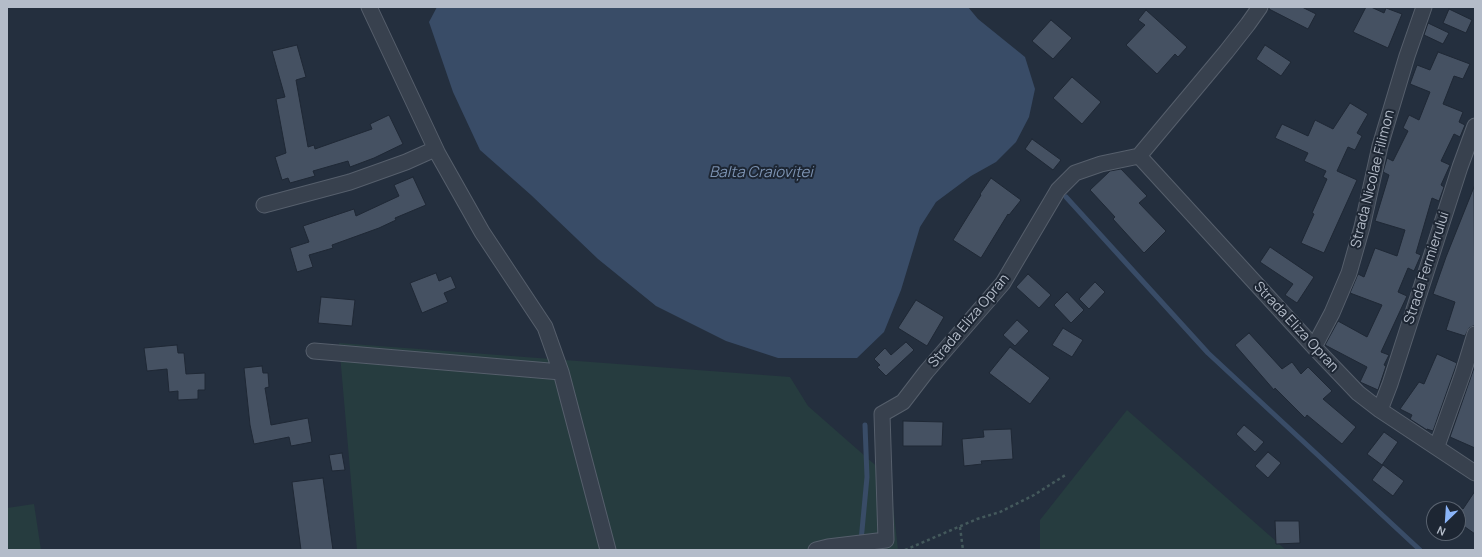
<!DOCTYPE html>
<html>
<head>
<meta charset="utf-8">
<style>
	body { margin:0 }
	#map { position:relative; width:1482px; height:557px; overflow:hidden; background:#242f3e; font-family:Manrope,sans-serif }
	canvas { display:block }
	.frame { position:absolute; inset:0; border:8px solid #b4bcc9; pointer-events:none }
	.north { position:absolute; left:1426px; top:501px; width:40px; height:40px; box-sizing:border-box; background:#1d2633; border:1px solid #59626f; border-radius:50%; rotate:205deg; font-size:11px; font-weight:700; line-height:16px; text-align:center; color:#b4bcc9 }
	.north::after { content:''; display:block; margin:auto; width:14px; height:18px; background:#8ab4f8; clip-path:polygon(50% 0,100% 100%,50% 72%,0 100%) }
</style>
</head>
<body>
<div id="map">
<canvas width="1482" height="557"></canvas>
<div class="frame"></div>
<div class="north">N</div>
</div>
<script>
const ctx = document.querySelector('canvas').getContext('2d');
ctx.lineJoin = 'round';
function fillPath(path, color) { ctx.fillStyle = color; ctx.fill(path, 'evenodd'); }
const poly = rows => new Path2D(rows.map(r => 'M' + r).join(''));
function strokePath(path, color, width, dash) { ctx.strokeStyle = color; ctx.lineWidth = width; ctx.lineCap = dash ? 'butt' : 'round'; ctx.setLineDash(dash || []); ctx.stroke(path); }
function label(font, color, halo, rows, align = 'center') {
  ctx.font = font + ' Manrope,sans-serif'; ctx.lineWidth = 4; ctx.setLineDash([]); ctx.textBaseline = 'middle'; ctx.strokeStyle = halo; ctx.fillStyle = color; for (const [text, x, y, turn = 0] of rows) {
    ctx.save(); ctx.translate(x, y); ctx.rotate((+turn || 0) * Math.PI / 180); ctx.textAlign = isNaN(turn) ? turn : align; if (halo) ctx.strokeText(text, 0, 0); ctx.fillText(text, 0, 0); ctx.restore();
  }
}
fillPath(poly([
	[339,343,790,377,808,406,890,478,898,550,357,550],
	[1127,410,1286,550,1040,550,1040,520],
	[34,504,41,550,7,550,7,508]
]), '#263c3f');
fillPath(poly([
	[437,7,968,7,978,19,1025,57,1035,89,1029,117,1016,142,996,162,971,176,936,202,920,227,901,290,884,332,857,358,778,358,726,341,656,306,598,259,531,195,480,150,453,92,429,22]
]), '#394c67');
strokePath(poly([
	[1066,197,1208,353,1420,550],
	[861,541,867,477,865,425]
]), '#394c67', 5);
const building = poly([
	[1269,7,1302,7,1316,14,1308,29,1269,9,1269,7],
	[1366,7,1371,7,1384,13,1386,8,1402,14,1388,48,1353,32,1366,7],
	[1449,9,1472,20,1466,33,1443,23,1449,9],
	[1146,10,1187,47,1178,57,1175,54,1157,74,1126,45,1145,25,1138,20,1146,10],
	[1051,20,1072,38,1053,59,1032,41,1051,20],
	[1428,23,1449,33,1443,44,1424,35,1428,23],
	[297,45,306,77,296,80,308,147,314,145,315,149,372,129,370,124,389,115,403,144,374,158,350,167,348,161,313,171,315,176,290,183,288,178,282,180,275,157,286,153,276,99,285,97,272,51,297,45],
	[1265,45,1291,62,1281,76,1256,59,1265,45],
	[1438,52,1470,64,1463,79,1454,76,1443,104,1463,112,1459,122,1465,125,1460,137,1454,134,1441,161,1450,165,1441,185,1444,187,1439,201,1432,198,1416,253,1421,255,1414,271,1408,268,1398,292,1407,296,1381,352,1389,355,1384,365,1386,366,1378,390,1360,382,1367,367,1325,345,1338,321,1367,337,1382,305,1350,293,1358,274,1364,277,1375,248,1397,256,1405,230,1375,221,1389,175,1383,172,1387,158,1393,161,1408,131,1403,128,1409,115,1419,120,1430,92,1410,84,1417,65,1430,70,1438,52],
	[1072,77,1101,102,1082,124,1053,98,1072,77],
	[1350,103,1368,114,1357,133,1362,136,1355,150,1348,147,1337,171,1357,180,1324,253,1301,243,1314,214,1312,213,1327,179,1323,177,1326,171,1304,161,1308,153,1275,138,1282,124,1308,136,1315,120,1333,129,1350,103],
	[1032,139,1061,160,1053,170,1025,149,1032,139],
	[1121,169,1147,196,1139,203,1166,231,1144,253,1113,219,1115,217,1090,190,1110,171,1121,169],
	[413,177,426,205,395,218,396,220,379,228,332,245,333,248,309,255,313,267,297,272,290,248,309,242,303,226,354,209,356,216,399,196,394,185,413,177],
	[991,178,1021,200,1009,215,1008,214,981,258,953,240,981,195,980,194,991,178],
	[1474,187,1475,325,1469,328,1465,336,1446,330,1455,302,1433,294,1446,257,1474,187],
	[1270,247,1314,277,1297,303,1285,295,1293,284,1260,262,1270,247],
	[436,273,439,281,451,276,456,288,444,293,448,302,422,313,410,283,436,273],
	[1028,274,1051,295,1039,308,1016,287,1028,274],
	[1095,282,1105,292,1089,309,1079,299,1095,282],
	[1067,292,1084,310,1071,323,1054,305,1067,292],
	[321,297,355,300,352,326,318,323,321,297],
	[916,300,944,317,927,346,898,328,916,300],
	[1017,320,1029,331,1015,346,1003,335,1017,320],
	[1063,328,1083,340,1072,357,1052,345,1063,328],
	[1249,333,1282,369,1292,362,1301,374,1308,367,1332,391,1323,399,1356,427,1342,444,1307,415,1305,418,1275,388,1274,390,1235,345,1249,333],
	[906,342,914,350,886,376,877,367,880,365,874,359,885,348,891,355,906,342],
	[177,345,178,353,184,353,186,374,205,373,205,390,198,390,198,399,178,400,178,391,169,392,167,369,147,371,144,348,177,345],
	[1010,347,1050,378,1030,404,989,373,1010,347],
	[1437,354,1457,363,1433,431,1427,429,1427,430,1410,419,1412,415,1400,409,1419,382,1424,384,1437,354],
	[1475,365,1475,448,1450,437,1475,365],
	[262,366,263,373,268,373,269,387,265,388,271,425,308,418,312,442,291,446,289,437,254,444,250,425,244,368,262,366],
	[903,421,943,422,942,446,903,446,903,421],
	[1244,425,1264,442,1255,452,1236,434,1244,425],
	[1011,429,1013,459,981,461,982,464,964,466,962,439,984,437,983,430,1011,429],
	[1384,432,1398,442,1382,465,1367,454,1384,432],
	[1268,452,1281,463,1268,478,1255,466,1268,452],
	[342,453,345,470,332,471,329,455,342,453],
	[1383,465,1404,481,1393,496,1372,480,1383,465],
	[323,478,333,550,301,550,292,482,323,478],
	[1475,491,1475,534,1458,522,1458,506,1463,509,1475,491],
	[1275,521,1299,521,1300,543,1276,544,1275,521]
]);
fillPath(building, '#455162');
strokePath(building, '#1f2835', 1);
const minor = poly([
	[369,7,438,154,482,232,545,327,561,372,608,550],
	[1139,156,1314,347,1358,393,1380,410,1475,473],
	[264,205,350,182,406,162,435,149],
	[1314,347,1332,313,1349,273,1362,227,1380,146,1407,56,1424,7],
	[314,351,561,372],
	[1380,410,1390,384,1460,167,1475,126],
	[1437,446,1463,373,1475,334],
	[816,550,828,547,886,540,882,414,903,402,926,372,1003,283,1058,190,1075,173,1101,164,1139,156,1226,52,1248,24,1260,7]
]);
strokePath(minor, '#565f6c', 17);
strokePath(poly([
	[960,527,963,550],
	[905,550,977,519,1000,512,1034,495,1067,474]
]), '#44595c', 2.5, [3, 3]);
strokePath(minor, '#38414e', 15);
label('14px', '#b4bcc9', '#1d2633', [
	["Strada Nicolae Filimon",1373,179,-76],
	["Strada Fermierului",1427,268,-72],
	["Strada Eliza Opran",969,321,-50],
	["Strada Eliza Opran",1296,327,47]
]);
label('italic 15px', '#7c92b1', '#1d2633', [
	["Balta Craioviței",761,173]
]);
</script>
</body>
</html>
